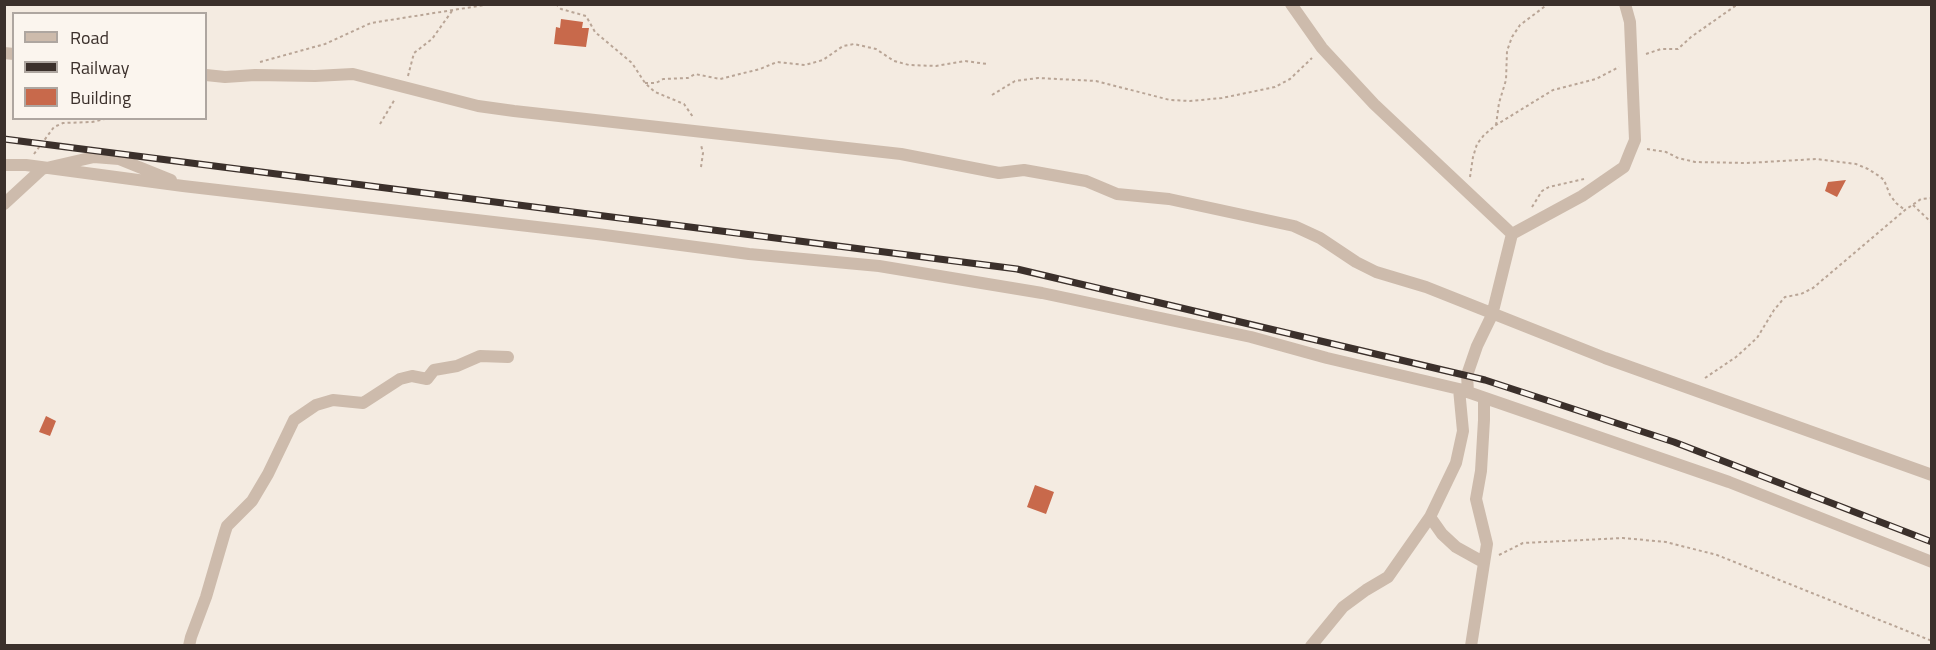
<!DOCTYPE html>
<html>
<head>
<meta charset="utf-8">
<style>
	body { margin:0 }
	#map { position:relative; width:1936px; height:650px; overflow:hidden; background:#f4ebe1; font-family:"Titillium Web",sans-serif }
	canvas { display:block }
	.frame { position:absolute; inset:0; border:6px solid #3b302b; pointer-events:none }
	.legend { position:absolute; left:12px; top:12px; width:195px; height:108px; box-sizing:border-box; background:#fbf5ee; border:2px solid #aea6a0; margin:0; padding:8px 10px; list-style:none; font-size:18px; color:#3b302b }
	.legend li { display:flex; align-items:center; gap:12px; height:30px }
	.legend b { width:30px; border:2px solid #aea6a0 }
</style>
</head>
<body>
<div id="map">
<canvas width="1936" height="650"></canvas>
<div class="frame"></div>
<ul class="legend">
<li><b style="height:8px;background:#cdbbac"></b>Road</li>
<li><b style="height:8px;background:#3b302b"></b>Railway</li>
<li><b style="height:16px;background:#c8694b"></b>Building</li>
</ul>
</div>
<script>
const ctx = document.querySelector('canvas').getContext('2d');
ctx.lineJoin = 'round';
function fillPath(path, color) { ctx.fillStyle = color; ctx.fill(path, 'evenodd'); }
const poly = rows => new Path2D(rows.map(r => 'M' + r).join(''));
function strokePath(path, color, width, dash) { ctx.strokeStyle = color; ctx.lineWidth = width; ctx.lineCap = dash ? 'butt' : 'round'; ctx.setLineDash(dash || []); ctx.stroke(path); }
fillPath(poly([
	[561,19,583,22,582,28,589,28,586,47,554,44,556,27,560,28],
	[1846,180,1837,197,1825,191,1828,182],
	[46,416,56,421,50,436,39,432],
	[1035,485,1054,492,1046,514,1027,507]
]), '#c8694b');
strokePath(poly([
	[556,4,561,9,586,16,595,32,632,63,645,83,655,92,684,104,693,117],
	[1646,54,1661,49,1678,49,1691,37,1738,4],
	[260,62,325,44,371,23,491,4],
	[408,76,414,53,432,39,452,11],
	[645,83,656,83,663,79,688,78,695,74,720,79,760,69,777,62,805,65,823,60,843,46,854,44,876,49,894,61,909,65,936,66,965,61,987,64],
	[992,95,1015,81,1038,78,1096,81,1170,100,1190,101,1222,98,1275,87,1290,79,1312,58],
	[380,124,395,99],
	[1496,125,1499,103,1506,80,1507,51,1512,37,1520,25,1548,4],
	[1647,149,1666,152,1678,158,1695,162,1747,163,1816,159,1856,164,1868,169,1879,176,1884,180,1890,195,1896,203,1905,210],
	[34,154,54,127,63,123,92,122,109,118],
	[701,167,703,153,701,145],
	[1470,177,1473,157,1477,144,1484,135,1496,125,1553,90,1596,79,1619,67],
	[1913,205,1932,223],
	[1532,207,1542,191,1549,187,1584,179],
	[1705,378,1736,357,1757,338,1774,310,1785,297,1801,294,1813,288,1905,210,1921,199,1932,198],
	[1499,555,1523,543,1623,538,1666,542,1717,555,1932,641]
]), '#b9a596', 2, [3, 3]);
strokePath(poly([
	[1291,4,1322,48,1374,104,1512,234],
	[4,53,14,54],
	[206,75,225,77,255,75,315,76,353,74,478,106,514,111,901,154,999,173,1024,170,1086,181,1117,194,1169,199,1294,226,1320,238,1356,262,1376,272,1426,287,1605,358,1932,475],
	[4,165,26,165,183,186,597,234,749,254,879,266,1042,293,1251,337,1327,358,1459,389,1729,482,1932,562],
	[4,204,42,169,94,157,119,159,171,180],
	[1468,392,1467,375,1477,346,1492,315,1512,234,1582,196,1624,167,1630,152,1635,140,1630,22,1625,4],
	[1430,517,1442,534,1456,547,1483,562],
	[189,646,191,637,206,597,225,532,227,526,252,501,268,474,294,420,316,405,333,400,363,403,400,379,412,376,427,379,434,370,457,366,480,356,508,357],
	[1311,646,1343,607,1366,590,1388,577,1430,517,1456,463,1463,431,1459,389],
	[1471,646,1487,544,1476,499,1481,471,1484,420,1484,398]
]), '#cdbbac', 12);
const rail = poly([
	[4,139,1017,269,1485,380,1674,442,1932,542]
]);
strokePath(rail, '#3b302b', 7);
strokePath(rail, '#fbf5ee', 4.5, [14]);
</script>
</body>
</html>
